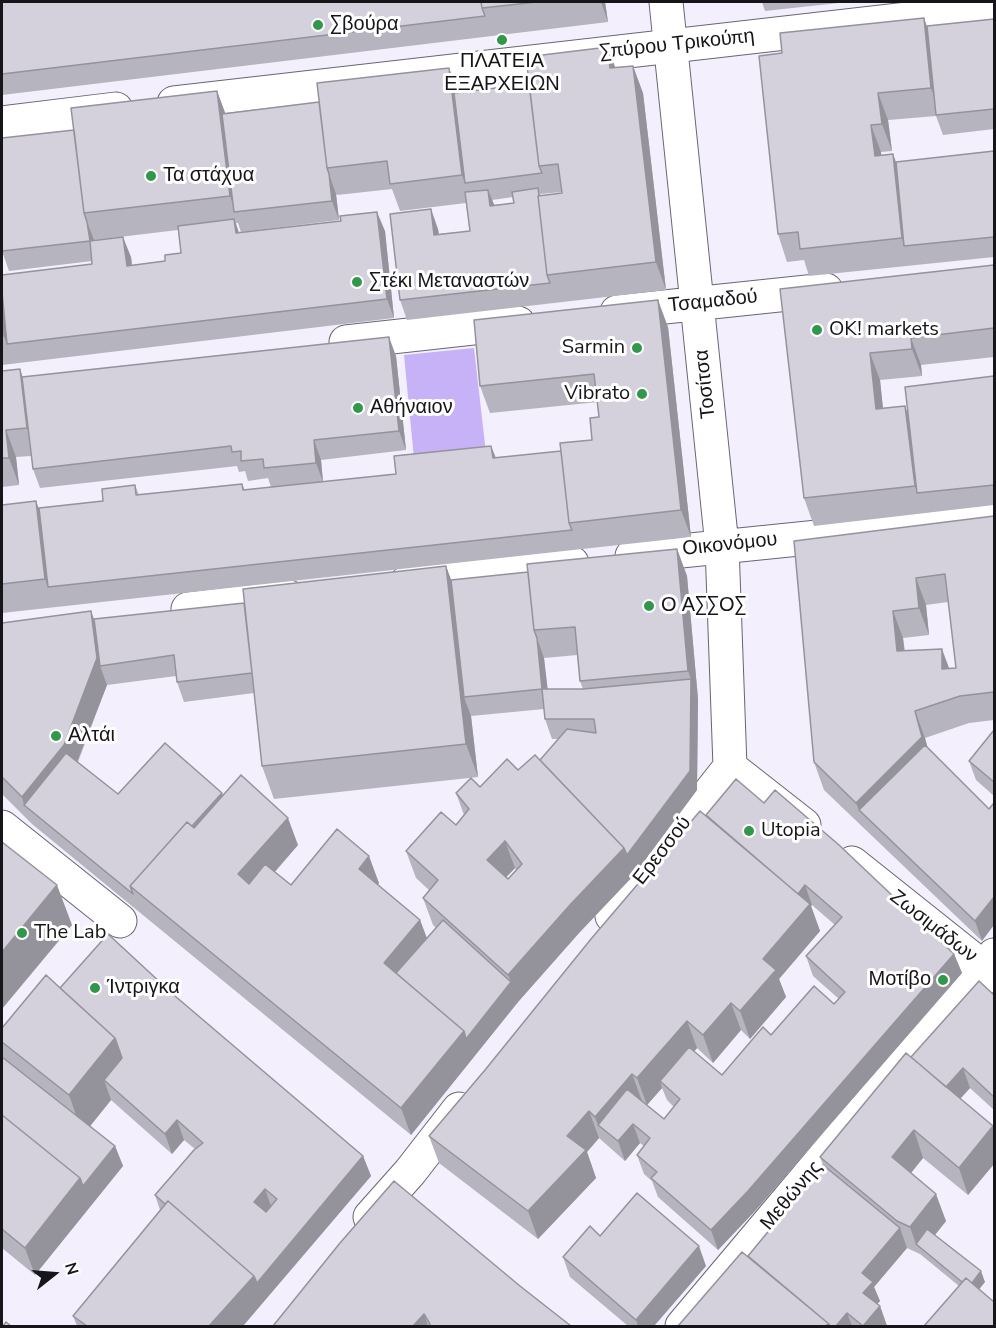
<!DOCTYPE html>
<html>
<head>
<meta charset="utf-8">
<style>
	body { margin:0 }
	#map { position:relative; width:996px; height:1328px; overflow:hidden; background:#f3effc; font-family:"Nunito Sans",sans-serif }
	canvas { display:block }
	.frame { position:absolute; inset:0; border:3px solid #161519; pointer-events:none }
	.north { position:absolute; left:24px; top:1244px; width:60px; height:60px; -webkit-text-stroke:4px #fff; paint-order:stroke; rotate:73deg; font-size:16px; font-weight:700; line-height:24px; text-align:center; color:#161519 }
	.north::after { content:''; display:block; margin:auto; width:21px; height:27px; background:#161519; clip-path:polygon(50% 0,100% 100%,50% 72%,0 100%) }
</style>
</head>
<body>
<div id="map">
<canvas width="996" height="1328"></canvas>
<div class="frame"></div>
<div class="north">N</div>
</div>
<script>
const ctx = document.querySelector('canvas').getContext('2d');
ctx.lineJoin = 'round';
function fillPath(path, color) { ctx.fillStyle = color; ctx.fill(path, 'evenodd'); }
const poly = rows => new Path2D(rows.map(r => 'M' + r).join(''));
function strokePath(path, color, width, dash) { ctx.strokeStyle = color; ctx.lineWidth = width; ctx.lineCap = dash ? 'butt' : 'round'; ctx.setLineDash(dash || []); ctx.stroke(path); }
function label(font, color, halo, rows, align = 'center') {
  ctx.font = font + ' "Nunito Sans",sans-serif'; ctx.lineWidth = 6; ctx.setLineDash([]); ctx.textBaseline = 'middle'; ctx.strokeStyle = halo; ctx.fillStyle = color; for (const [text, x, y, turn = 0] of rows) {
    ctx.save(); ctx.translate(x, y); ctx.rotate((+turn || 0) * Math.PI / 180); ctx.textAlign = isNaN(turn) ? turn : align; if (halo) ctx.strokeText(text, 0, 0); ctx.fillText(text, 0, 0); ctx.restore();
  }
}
fillPath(poly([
	[474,348,487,462,415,469,404,355]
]), '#c8b2f7');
const street = poly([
	[666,2,722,546,730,767],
	[617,312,826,290],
	[346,342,518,323],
	[632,556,994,519],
	[406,583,572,563],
	[188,609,289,597],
	[730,767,804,825],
	[2,827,120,921],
	[852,863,994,976],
	[612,916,730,767],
	[370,1217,410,1172,459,1109],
	[682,1326,994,955]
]);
const secondary = poly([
	[174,103,994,9],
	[2,123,116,109]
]);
strokePath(street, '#696671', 35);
strokePath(secondary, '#696671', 35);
strokePath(street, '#fff', 33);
strokePath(secondary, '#fff', 33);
fillPath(poly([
	[2,2,605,2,608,22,2,95],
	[762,2,848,2,765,11],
	[994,19,994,129,943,135,936,116,888,120,892,151,881,152,881,155,896,162,994,151,994,257,809,276,804,260,787,262,778,234,782,53,927,26],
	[616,67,643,93,666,290,407,320,400,300,438,229,439,234,470,231,466,203,400,211,392,189,337,195,336,194,339,220,241,232,238,223,236,223,239,233,385,231,394,318,2,365,2,275,92,264,92,261,9,271,2,251,74,130,217,91,225,113,319,102,449,68,458,93,529,84],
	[562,192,562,193,541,196,540,194],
	[513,197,514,203,494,205,492,200],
	[178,230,181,253,165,261,132,265,131,257,94,240],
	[994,265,994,357,921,365,922,376,880,380,883,409,908,413,994,376,994,505,814,526,804,498,780,289],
	[668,327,691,537,2,613,2,505,39,508,103,501,135,485,139,495,242,484,245,490,271,487,268,478,248,481,245,471,239,472,237,466,40,488,33,469,31,456,16,457,19,485,2,487,2,371,20,369,22,377,396,356,406,450,321,460,323,482,396,474,496,458,561,451,592,440,599,417,598,402,490,413,480,386],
	[994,516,994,720,969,723,925,738,982,941,824,790,814,762,794,541],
	[948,602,956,668,949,668,905,651,903,638,929,635,926,605],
	[677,549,687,576,698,699,697,790,634,875,579,933,518,1002,473,1058,411,1135,32,824,2,794,2,623,94,619,244,603,446,566,451,580,528,572],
	[577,655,580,681,583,689,547,689,544,658],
	[176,676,177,682,184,702,254,693,262,766,274,799,478,777,471,716,544,709,545,719,552,739,559,739,540,760,518,770,480,787,456,793,464,815,456,825,406,851,416,878,429,890,423,898,433,925,436,928,427,938,420,920,378,885,379,883,291,885,275,872,298,845,222,796,222,793,118,794,78,762,107,685],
	[515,868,516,870,508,879,506,877],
	[994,730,994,796,976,780,969,761],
	[764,803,954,954,962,973,755,1211,718,1250,658,1197,652,1181,644,1174,637,1155,644,1146,640,1143,625,1161,599,1138,587,1152,596,1178,538,1239,439,1163,429,1136,706,815],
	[812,905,835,925,806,956,813,976,839,999,834,1004,771,1035,722,1075,694,1052,697,1048,713,1063,741,1030,750,1039,786,997,779,979,820,931,811,906],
	[662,1088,667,1100,674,1107,664,1119,647,1105],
	[60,988,175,996,363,1156,371,1176,243,1326,77,1326,73,1316,160,1210,155,1195,195,1149,184,1140,172,1154,111,1100,90,1126,115,1146,123,1166,35,1275,2,1248,2,1028],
	[994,995,994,1110,970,1088,960,1099,994,1129,994,1164,968,1195,923,1158,911,1173,946,1221,935,1235,985,1282,959,1286,920,1254,907,1248,874,1287,880,1301,877,1304,880,1306,887,1326,678,1326,748,1256,823,1165,820,1157,911,1057],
	[600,1236,706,1266,654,1326,628,1326,570,1277,563,1257],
	[520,1286,571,1326,273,1326]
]), '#b6b4be');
fillPath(poly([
	[601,2,605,2,608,22],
	[924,18,934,46,941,115,931,88],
	[608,47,618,75,610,68],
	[633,66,643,93,666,290,656,262],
	[449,68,459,95,465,183,462,175],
	[217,91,227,118,236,212,230,196],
	[878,93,888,120,892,151,882,124],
	[871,125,881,152,885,183,875,156],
	[893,154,903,181,904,246,902,238],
	[329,174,336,194,339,220,332,201],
	[488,190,496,209,490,206],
	[431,209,438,229,441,255,434,235],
	[377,212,385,231,394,318,387,299],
	[234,219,241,239,236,233],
	[87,222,94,240,90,241],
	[123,237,131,257,134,285,127,266],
	[2,280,7,344,4,336,2,309],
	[658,300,668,327,691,537,681,510],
	[389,337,396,356,406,450,399,431],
	[911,338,921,365,922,376,912,349],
	[870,353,880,380,886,437,876,409],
	[20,369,29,396,37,455,27,428],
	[905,406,915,433,917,493,915,486],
	[6,430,16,457,19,485,9,458],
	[314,440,321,460,323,482,316,463],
	[491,446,499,465,493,458],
	[36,501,46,528,48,587,45,579],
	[677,549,687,576,698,699,697,790,634,875,579,933,518,1002,473,1058,411,1135,401,1108,464,1031,511,982,508,975,691,679,688,671],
	[446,566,458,599,464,697,471,716,478,777,466,744],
	[916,578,926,605,929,635,919,608],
	[91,611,101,638,100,666,107,685,73,772,24,805,22,797],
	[893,611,903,638,907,678,897,651],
	[537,638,544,658,550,708,542,689],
	[942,649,952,676,942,669],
	[915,711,925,738,932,765,859,810,856,803],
	[222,793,229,813,136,891],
	[288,818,298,845,248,902,238,874],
	[505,841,515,868,497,887,487,860],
	[369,856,379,883,369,896,359,869],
	[57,885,72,925,2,1009,2,952],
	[805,885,812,905,811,906,820,931,779,979,786,997,750,1039,740,1011,763,959,796,896],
	[994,897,994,925,982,941,975,921],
	[420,920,430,947,402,982,384,963],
	[954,954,962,973,755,1211,718,1250,711,1230],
	[731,1003,741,1030,713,1063,703,1035],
	[687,1021,697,1048,665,1085,660,1081,662,1088,647,1105,637,1078],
	[115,1038,129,1078,104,1080,111,1100,83,1135,69,1095],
	[963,1068,970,1088,950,1110,943,1091],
	[632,1074,642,1101,598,1125,595,1117],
	[589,1111,599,1138,587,1152,596,1178,538,1239,528,1211,567,1136],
	[177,1120,184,1140,172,1154,165,1134],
	[633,1124,640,1143,625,1161,618,1141],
	[993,1126,994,1129,994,1164,968,1195,959,1168],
	[914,1130,923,1158,902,1184,892,1157],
	[115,1146,123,1166,35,1275,25,1248,80,1178],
	[363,1156,371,1176,243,1326,209,1326,254,1276],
	[265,1189,272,1209,261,1221,254,1202],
	[936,1194,946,1221,923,1250,916,1244,910,1227],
	[900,1228,907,1248,874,1287,880,1301,870,1312,863,1293,862,1273],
	[699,1246,706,1266,654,1326,638,1326,636,1320],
	[981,1271,985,1282,973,1297,969,1287],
	[880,1306,887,1326,863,1326],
	[847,1313,852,1326,836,1326],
	[424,1314,428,1326,413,1326]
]), '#94929b');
const building = poly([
	[2,2,481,2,482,8,485,16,2,74,2,2],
	[481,2,537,2,482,8,481,2],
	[924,18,931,88,878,93,882,124,871,125,875,156,893,154,902,238,800,249,798,232,778,234,759,56,782,53,780,33,924,18],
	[994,19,994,109,936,115,927,26,994,19],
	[608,47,610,68,633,66,656,262,547,275,538,196,562,193,558,164,539,166,526,57,608,47],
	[449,68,462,175,390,184,387,161,327,168,317,83,449,68],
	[529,84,539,166,542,173,465,183,454,93,529,84],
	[217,91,230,196,84,213,71,108,217,91],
	[319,102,327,168,329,174,332,201,234,212,222,114,319,102],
	[74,130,84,213,87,222,90,241,123,237,127,266,165,261,165,255,181,253,178,226,234,219,236,233,341,221,340,216,377,212,387,299,7,344,2,292,2,275,92,264,90,241,2,251,2,138,74,130],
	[994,151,994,237,904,246,896,162,994,151],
	[538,188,539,196,538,196,547,275,550,283,400,300,390,214,431,209,434,235,470,231,465,192,488,190,490,206,514,203,512,192,538,188],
	[994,265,994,328,911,338,912,349,870,353,876,409,905,406,915,486,804,498,780,289,994,265],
	[658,300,681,510,569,523,560,443,592,440,590,418,599,417,594,374,480,386,474,320,658,300],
	[2,309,4,336,2,336,2,309],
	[389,337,399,431,314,440,316,463,264,468,263,459,241,461,241,451,232,452,231,446,33,469,22,377,389,337],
	[20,369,27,428,6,430,9,458,2,458,2,371,20,369],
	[994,376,994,485,917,493,905,387,994,376],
	[491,446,493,458,561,451,569,523,572,530,48,587,39,508,103,501,102,489,135,485,136,495,242,484,243,490,396,474,394,456,491,446],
	[36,501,45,579,2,584,2,505,36,501],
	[994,516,994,692,960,696,915,711,922,737,856,803,814,762,794,541,994,516],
	[945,574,956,668,942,669,942,649,897,651,893,611,919,608,916,578,945,574],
	[677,549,688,671,580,681,575,627,534,630,527,564,677,549],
	[446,566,466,744,262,766,243,589,446,566],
	[528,572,534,630,537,638,542,689,464,697,451,580,528,572],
	[244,603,252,673,177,682,174,655,100,666,94,619,244,603],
	[91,611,97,658,64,745,22,797,2,777,2,623,91,611],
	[691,679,690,771,627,855,624,848,540,760,567,729,596,733,594,719,545,719,542,689,583,689,691,679],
	[994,730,994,782,969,761,994,730],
	[165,743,222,793,192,826,187,822,130,886,133,894,24,805,66,753,118,794,165,743],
	[925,745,989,809,994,803,994,897,975,921,859,810,925,745],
	[535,755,624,848,569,906,508,975,423,898,438,880,406,851,441,812,456,825,469,809,456,793,471,778,480,787,507,759,518,770,535,755],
	[505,841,522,864,508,879,487,860,505,841],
	[241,775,288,818,238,874,249,884,265,864,291,885,337,829,369,856,359,869,420,920,384,963,464,1031,401,1108,130,886,187,822,194,828,241,775],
	[736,779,764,803,775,790,839,845,954,954,748,1191,711,1230,651,1178,657,1172,637,1155,650,1138,633,1124,618,1141,598,1125,627,1089,664,1119,680,1099,660,1081,689,1047,722,1075,763,1027,771,1035,814,986,834,1004,845,992,806,956,842,917,805,885,798,894,706,815,736,779],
	[700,811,810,904,763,959,776,970,740,1011,731,1003,703,1035,687,1021,637,1078,632,1074,595,1117,589,1111,567,1136,586,1150,528,1211,429,1136,485,1070,591,939,700,811],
	[2,842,57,885,2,952,2,842],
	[443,920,511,982,466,1039,464,1031,396,973,443,920],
	[108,934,175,996,363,1156,257,1283,254,1276,168,1201,165,1204,155,1195,194,1150,203,1143,177,1120,165,1134,104,1080,122,1058,115,1038,60,988,108,934],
	[265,1189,277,1199,266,1212,254,1202,265,1189],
	[46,975,115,1038,69,1095,2,1042,2,1028,46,975],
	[979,981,994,995,994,1097,963,1068,946,1087,911,1057,979,981],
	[906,1053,993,1126,959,1168,914,1130,892,1157,936,1194,910,1227,897,1221,820,1157,906,1053],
	[2,1057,115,1146,83,1186,80,1178,2,1115,2,1057],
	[2,1115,80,1178,25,1248,2,1229,2,1115],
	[823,1165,900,1228,862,1273,873,1282,863,1293,880,1306,863,1326,847,1313,836,1326,830,1326,829,1324,748,1256,823,1165],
	[394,1181,520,1286,571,1326,430,1326,430,1324,424,1314,413,1326,273,1326,340,1243,394,1181],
	[637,1193,699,1246,636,1320,563,1257,590,1226,600,1236,637,1193],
	[168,1201,254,1276,209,1326,87,1326,73,1316,168,1201],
	[927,1229,981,1271,972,1283,966,1278,962,1282,916,1244,927,1229],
	[742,1252,829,1324,825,1326,678,1326,742,1252],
	[966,1278,994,1302,994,1326,924,1326,966,1278],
	[6,1322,11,1326,3,1326,6,1322]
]);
fillPath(building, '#d4d1dd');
strokePath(building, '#94929b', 1.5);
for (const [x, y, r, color] of [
	[318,25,6,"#32964b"],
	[502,40,6,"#32964b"],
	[151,176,6,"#32964b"],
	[357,282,6,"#32964b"],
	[817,330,6,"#32964b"],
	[637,348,6,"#32964b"],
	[642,394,6,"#32964b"],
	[358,408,6,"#32964b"],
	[649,606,6,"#32964b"],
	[56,736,6,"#32964b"],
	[749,831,6,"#32964b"],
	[22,933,6,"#32964b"],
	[943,980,6,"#32964b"],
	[95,988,6,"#32964b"]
]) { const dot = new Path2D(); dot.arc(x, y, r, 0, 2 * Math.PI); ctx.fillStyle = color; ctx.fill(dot); strokePath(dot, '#fff', 2); }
label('20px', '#161519', '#fff', [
	["Σβούρα",330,25],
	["ΠΛΑΤΕΙΑ",502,62,"center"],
	["ΕΞΑΡΧΕΙΩΝ",502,85,"center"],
	["Τα στάχυα",163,176],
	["Στέκι Μεταναστών",369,282],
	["OK! markets",829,330],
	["Sarmin",625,348,"right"],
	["Vibrato",630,394,"right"],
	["Αθήναιον",370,408],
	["Ο ΑΣΣΟΣ",661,606],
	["Αλτάι",68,736],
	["Utopia",761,831],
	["The Lab",34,933],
	["Μοτίβο",931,980,"right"],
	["Ίντριγκα",107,988]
], 'left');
label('20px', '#161519', '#fff', [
	["Σπύρου Τρικούπη",677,45,-6],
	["Τσαμαδού",713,302,-6],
	["Τοσίτσα",706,384,-96],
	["Οικονόμου",730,545,-6],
	["Ερεσσού",663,851,-52],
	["Ζωσιμάδων",933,927,38],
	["Μεθώνης",792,1196,-50]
]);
</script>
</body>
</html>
